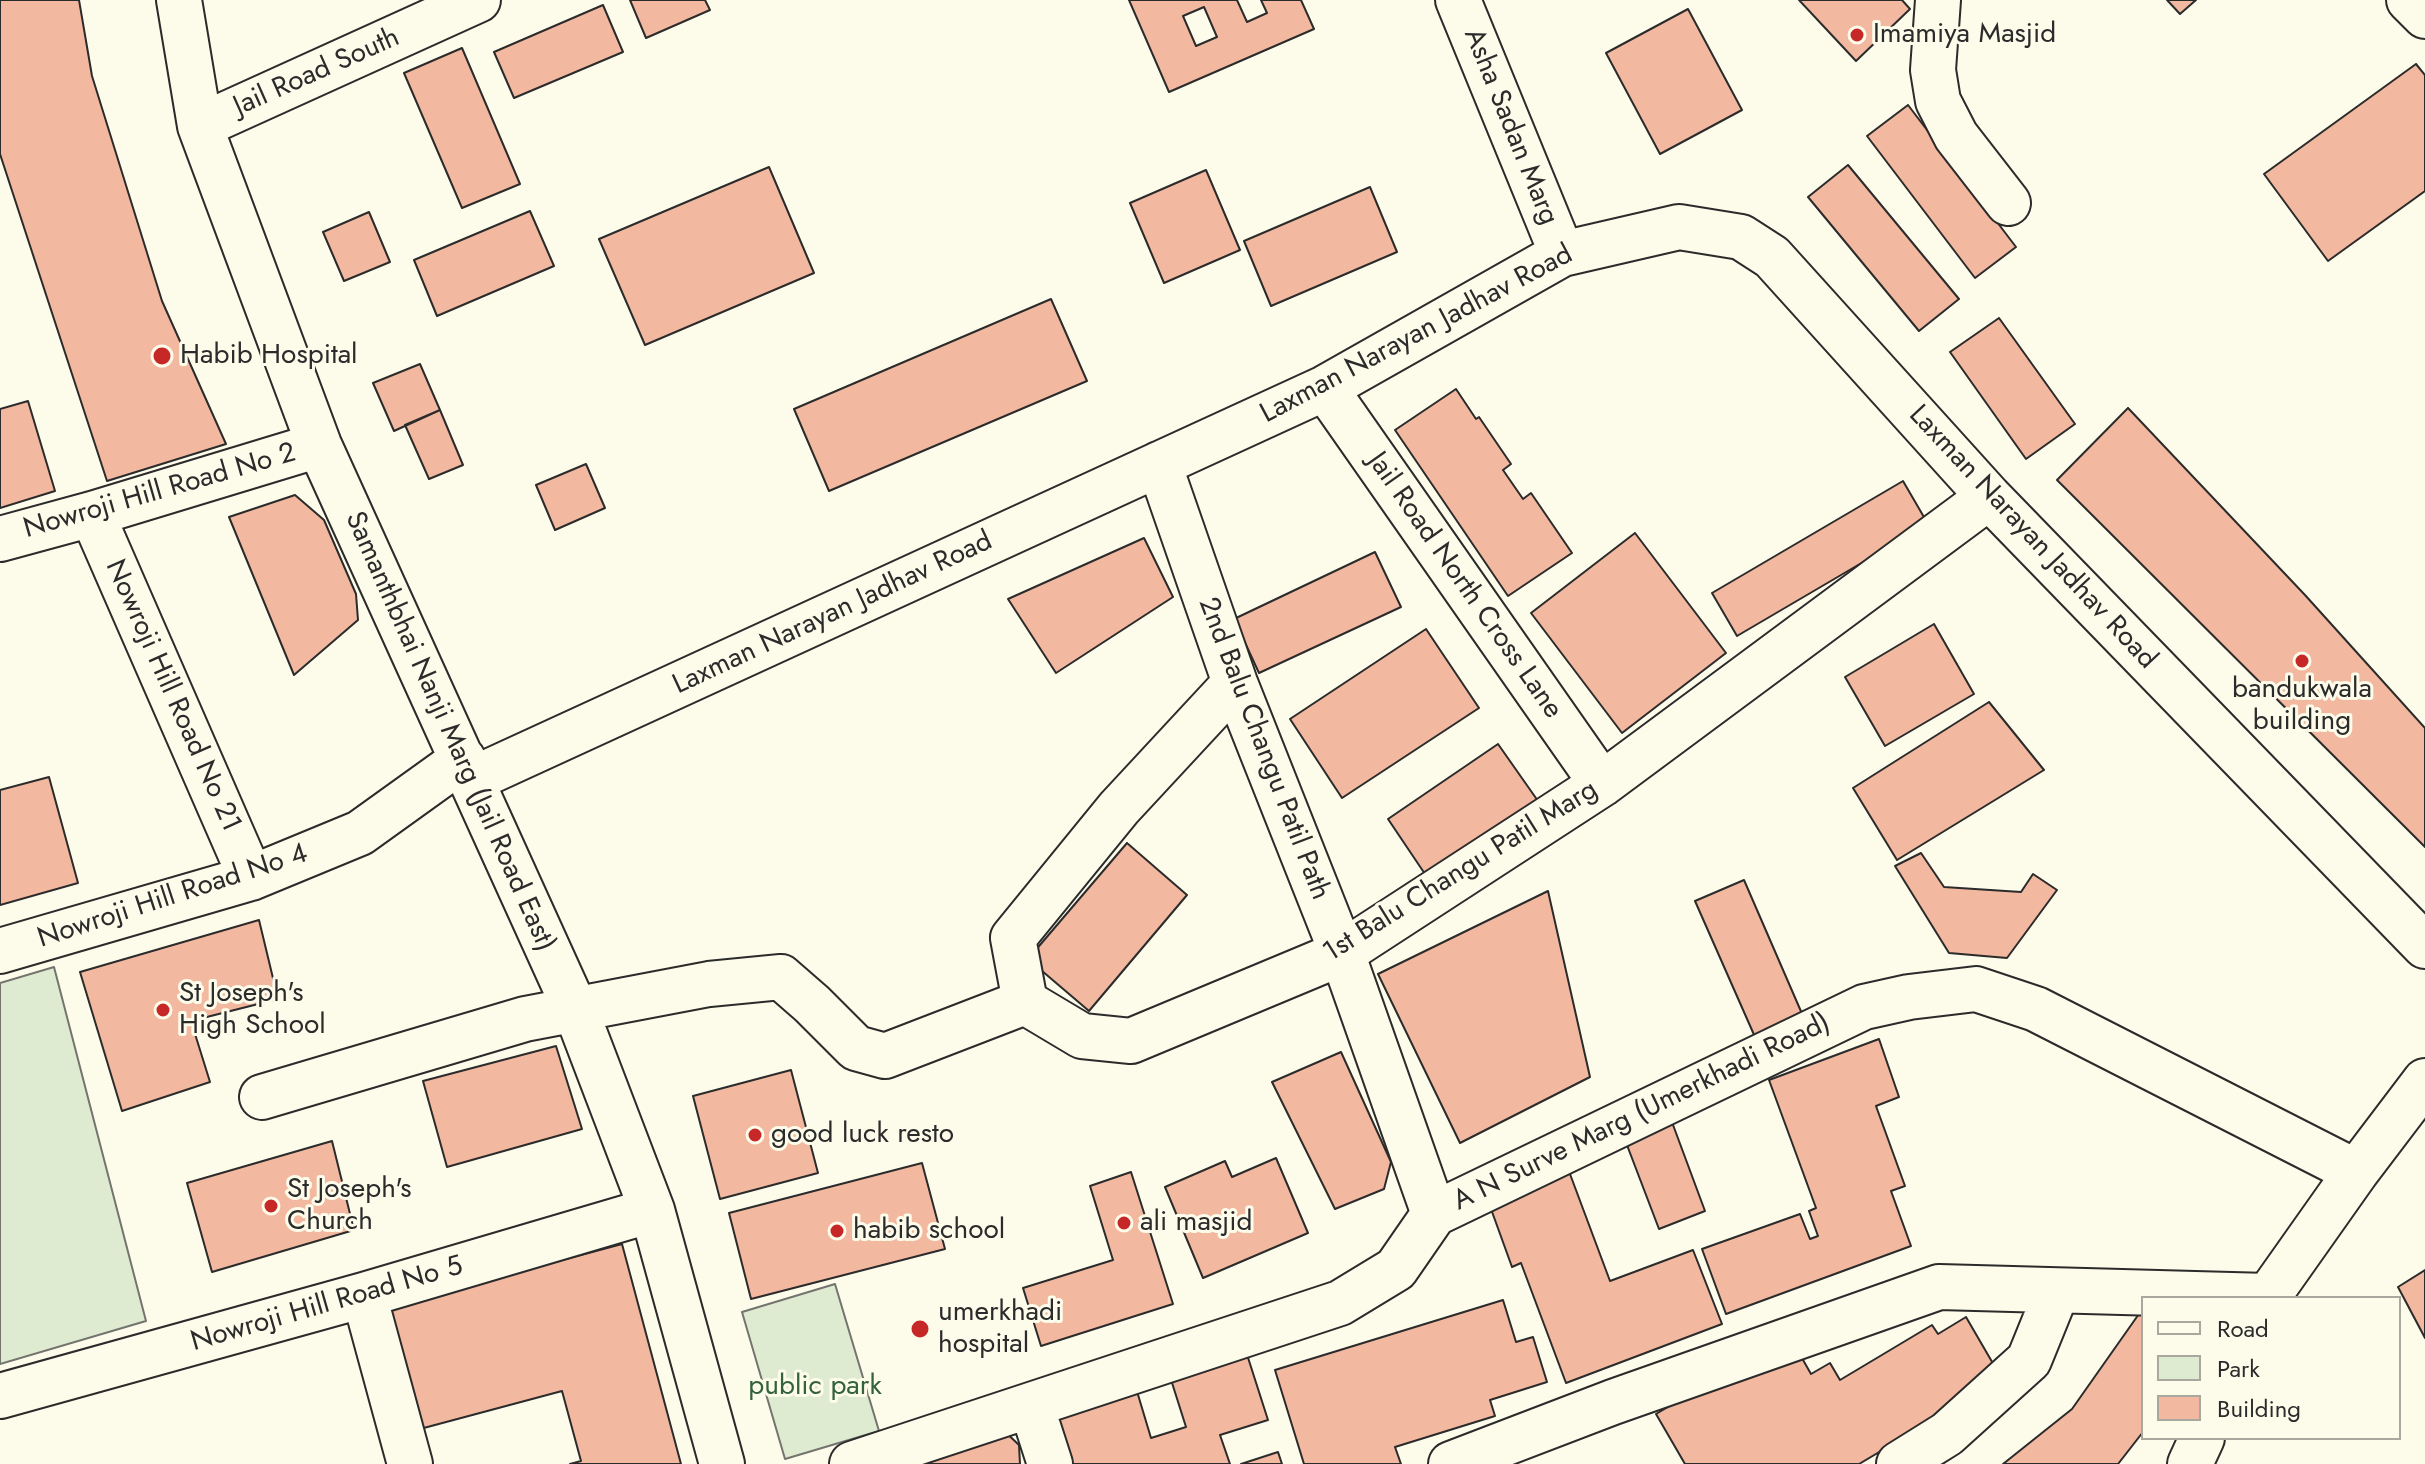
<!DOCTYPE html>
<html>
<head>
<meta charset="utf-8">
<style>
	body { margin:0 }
	#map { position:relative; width:2425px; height:1464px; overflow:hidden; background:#fdfbea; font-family:Jost,sans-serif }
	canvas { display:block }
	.legend { position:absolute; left:2141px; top:1296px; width:260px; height:144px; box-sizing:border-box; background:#fdfbea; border:2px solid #a9a89e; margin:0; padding:10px 14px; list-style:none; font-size:24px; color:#2b2b2b }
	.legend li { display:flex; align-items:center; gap:16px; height:40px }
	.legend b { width:40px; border:2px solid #a9a89e }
</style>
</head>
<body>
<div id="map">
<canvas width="2425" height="1464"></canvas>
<ul class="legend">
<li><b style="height:10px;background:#fdfbea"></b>Road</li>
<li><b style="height:22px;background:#deebd1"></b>Park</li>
<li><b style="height:22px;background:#f2b8a0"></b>Building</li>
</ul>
</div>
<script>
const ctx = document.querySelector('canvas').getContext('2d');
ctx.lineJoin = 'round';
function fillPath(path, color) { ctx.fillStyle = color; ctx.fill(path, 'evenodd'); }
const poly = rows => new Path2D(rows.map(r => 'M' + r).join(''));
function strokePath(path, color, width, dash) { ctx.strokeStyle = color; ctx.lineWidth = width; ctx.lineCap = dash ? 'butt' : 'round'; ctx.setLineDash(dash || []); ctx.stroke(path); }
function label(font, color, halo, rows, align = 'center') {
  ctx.font = font + ' Jost,sans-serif'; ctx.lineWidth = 6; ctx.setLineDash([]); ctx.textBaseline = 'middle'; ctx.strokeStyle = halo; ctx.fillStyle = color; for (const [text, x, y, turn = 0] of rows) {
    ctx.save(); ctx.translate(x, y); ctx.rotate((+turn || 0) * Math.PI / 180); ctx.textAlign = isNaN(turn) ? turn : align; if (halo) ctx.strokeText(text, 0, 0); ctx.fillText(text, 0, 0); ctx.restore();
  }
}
const green = poly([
	[54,967,146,1321,0,1364,0,983,54,967],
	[835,1284,879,1431,785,1459,742,1312,835,1284]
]);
fillPath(green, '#deebd1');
strokePath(green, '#74746e', 2);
const building = poly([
	[0,0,79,0,92,76,162,301,226,444,107,481,0,154,0,0],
	[630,0,705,0,710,10,646,38,630,0],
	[1129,0,1237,0,1247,22,1267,13,1261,0,1301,0,1314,29,1169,92,1129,0],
	[1204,7,1217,37,1196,46,1183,16,1204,7],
	[1799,0,1902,0,1910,9,1856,61,1799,0],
	[2167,0,2196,0,2180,14,2167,0],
	[603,5,623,52,514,98,494,52,603,5],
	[1688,9,1742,110,1660,154,1606,53,1688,9],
	[462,48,520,184,462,208,404,73,462,48],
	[2416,64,2425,75,2425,191,2328,261,2264,174,2416,64],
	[1908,105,2016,247,1975,278,1867,136,1908,105],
	[1848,165,1959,299,1919,331,1808,197,1848,165],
	[769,167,814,273,645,345,599,239,769,167],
	[1206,170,1240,250,1164,283,1130,203,1206,170],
	[1370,187,1397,252,1271,306,1244,241,1370,187],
	[530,211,554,266,437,316,414,260,530,211],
	[369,212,390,262,344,281,323,232,369,212],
	[1051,299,1087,381,829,491,794,409,1051,299],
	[1999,318,2075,424,2026,459,1950,352,1999,318],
	[420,364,440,410,394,431,373,383,420,364],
	[1456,389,1476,419,1479,417,1511,464,1503,470,1523,499,1531,493,1572,553,1508,596,1395,430,1456,389],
	[28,401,55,491,0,508,0,409,28,401],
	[2128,408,2305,595,2425,728,2425,847,2057,480,2128,408],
	[440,410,463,465,429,479,405,425,440,410],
	[586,464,605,508,555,530,536,485,586,464],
	[1903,481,1928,524,1737,636,1712,593,1903,481],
	[295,495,324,520,356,594,358,620,294,675,229,517,295,495],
	[1635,533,1726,653,1622,733,1531,613,1635,533],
	[1144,538,1173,597,1056,673,1008,599,1144,538],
	[1375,552,1401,607,1259,673,1234,619,1375,552],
	[1934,624,1974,694,1885,746,1845,677,1934,624],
	[1426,629,1479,708,1342,798,1290,719,1426,629],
	[1989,702,2044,770,1897,860,1853,788,1989,702],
	[1498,744,1538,801,1427,877,1388,819,1498,744],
	[49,777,78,883,0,905,0,790,49,777],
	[1127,843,1187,895,1089,1011,1028,959,1127,843],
	[1921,853,1944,887,2021,892,2033,874,2057,890,2007,958,1949,953,1895,866,1921,853],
	[1744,880,1803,1016,1755,1037,1695,901,1744,880],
	[1548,891,1590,1077,1460,1143,1378,974,1548,891],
	[259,920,278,999,191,1021,210,1082,122,1111,80,972,259,920],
	[1879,1039,1899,1097,1876,1106,1905,1186,1891,1191,1911,1246,1726,1314,1702,1249,1800,1214,1810,1239,1818,1236,1809,1211,1816,1208,1769,1080,1879,1039],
	[556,1046,582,1129,447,1167,423,1081,556,1046],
	[1341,1052,1391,1162,1384,1189,1335,1209,1272,1082,1341,1052],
	[791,1070,818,1173,720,1199,693,1096,791,1070],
	[1666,1106,1705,1211,1659,1229,1622,1132,1666,1106],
	[332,1141,354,1230,212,1272,187,1183,332,1141],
	[1276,1158,1308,1233,1203,1278,1165,1187,1225,1161,1232,1177,1276,1158],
	[922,1163,945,1249,751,1299,729,1213,922,1163],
	[1567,1166,1610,1281,1693,1250,1722,1324,1566,1383,1521,1263,1512,1267,1491,1209,1527,1194,1523,1183,1567,1166],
	[1131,1172,1173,1304,1041,1346,1023,1288,1113,1260,1090,1186,1131,1172],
	[622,1244,681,1464,570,1464,581,1461,562,1391,420,1429,387,1307,622,1244],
	[2425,1270,2425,1338,2398,1287,2425,1270],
	[1503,1300,1516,1342,1533,1337,1547,1382,1490,1400,1495,1416,1395,1447,1401,1464,1304,1464,1275,1370,1503,1300],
	[2141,1311,2143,1311,2143,1432,2118,1464,2003,1464,2072,1409,2141,1311],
	[1966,1317,2002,1379,1859,1464,1685,1464,1656,1414,1737,1366,1794,1344,1811,1374,1830,1363,1840,1380,1932,1325,1938,1334,1966,1317],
	[1243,1342,1268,1420,1220,1435,1230,1464,1073,1464,1054,1404,1133,1378,1151,1438,1186,1427,1167,1367,1243,1342],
	[998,1425,1019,1445,1020,1464,873,1464,998,1425],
	[1278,1452,1282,1464,1241,1464,1278,1452]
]);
fillPath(building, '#f2b8a0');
strokePath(building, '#2b2b2b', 2);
const minor = poly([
	[179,0,200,126,319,445,576,1011,652,1210,722,1464],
	[1458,0,1562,254],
	[1938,0,1933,70,1938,101,1956,136,2008,203],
	[2409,0,2425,16],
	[200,126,478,0],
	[1325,388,1602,784],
	[1159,464,1235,683,1342,953,1434,1214],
	[92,514,251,878],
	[0,539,92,514,319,445],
	[471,780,1325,388,1562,254,1679,227,1741,237,1772,257,1989,497,2425,946],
	[0,951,251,878,360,833,463,759],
	[1025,1002,1013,938,1119,808,1235,683],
	[262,1097,525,1019,709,984,781,977,812,1004,856,1048,885,1056,1025,1002,1082,1036,1131,1041,1342,953,1602,784,1989,497],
	[364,1295,410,1464],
	[2267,1298,2356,1172,2425,1081],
	[0,1396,364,1295,652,1210],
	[1031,1405,1050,1464],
	[852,1464,1340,1303,1396,1269,1434,1214,1864,1007,1909,997,1976,989,2036,1009,2356,1172],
	[1451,1464,1613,1402,1939,1287,2268,1296],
	[1899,1464,1947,1434,2029,1360,2057,1291],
	[2190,1464,2202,1438]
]);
strokePath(minor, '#2b2b2b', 48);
strokePath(minor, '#fdfbea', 44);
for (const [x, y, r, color] of [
	[1857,35,8,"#c62828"],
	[162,356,10,"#c62828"],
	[2302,661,8,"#c62828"],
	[163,1010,8,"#c62828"],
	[755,1135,8,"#c62828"],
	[271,1206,8,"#c62828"],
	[1124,1223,8,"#c62828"],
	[837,1231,8,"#c62828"],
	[920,1329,10,"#c62828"]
]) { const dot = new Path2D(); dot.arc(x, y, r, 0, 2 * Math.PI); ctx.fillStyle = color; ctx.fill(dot); strokePath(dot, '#fdfbea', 3); }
label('28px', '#2b2b2b', '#fdfbea', [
	["Imamiya Masjid",1873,35],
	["Habib Hospital",180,356],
	["bandukwala",2302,690,"center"],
	["building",2302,722,"center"],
	["St Joseph's",179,994],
	["High School",179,1026],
	["good luck resto",771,1135],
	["St Joseph's",287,1190],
	["Church",287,1222],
	["ali masjid",1140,1223],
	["habib school",853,1231],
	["umerkhadi",938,1313],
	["hospital",938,1345]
], 'left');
label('28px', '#2b2b2b', '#fdfbea', [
	["Jail Road South",317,73,-24],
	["Asha Sadan Marg",1510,127,68],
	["Laxman Narayan Jadhav Road",1417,335,-28],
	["Nowroji Hill Road No 2",160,492,-16],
	["Laxman Narayan Jadhav Road",2032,538,47],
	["Jail Road North Cross Lane",1464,586,55],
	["Laxman Narayan Jadhav Road",833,614,-25],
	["Nowroji Hill Road No 21",172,696,66],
	["Samanthbhai Nanji Marg (Jail Road East)",449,732,66],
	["2nd Balu Changu Patil Path",1263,749,69],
	["1st Balu Changu Patil Marg",1461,872,-32],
	["Nowroji Hill Road No 4",173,897,-18],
	["A N Surve Marg (Umerkhadi Road)",1642,1113,-26],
	["Nowroji Hill Road No 5",327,1305,-16]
]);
label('28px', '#34623c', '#fdfbea', [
	["public park",815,1387]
]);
</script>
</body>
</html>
